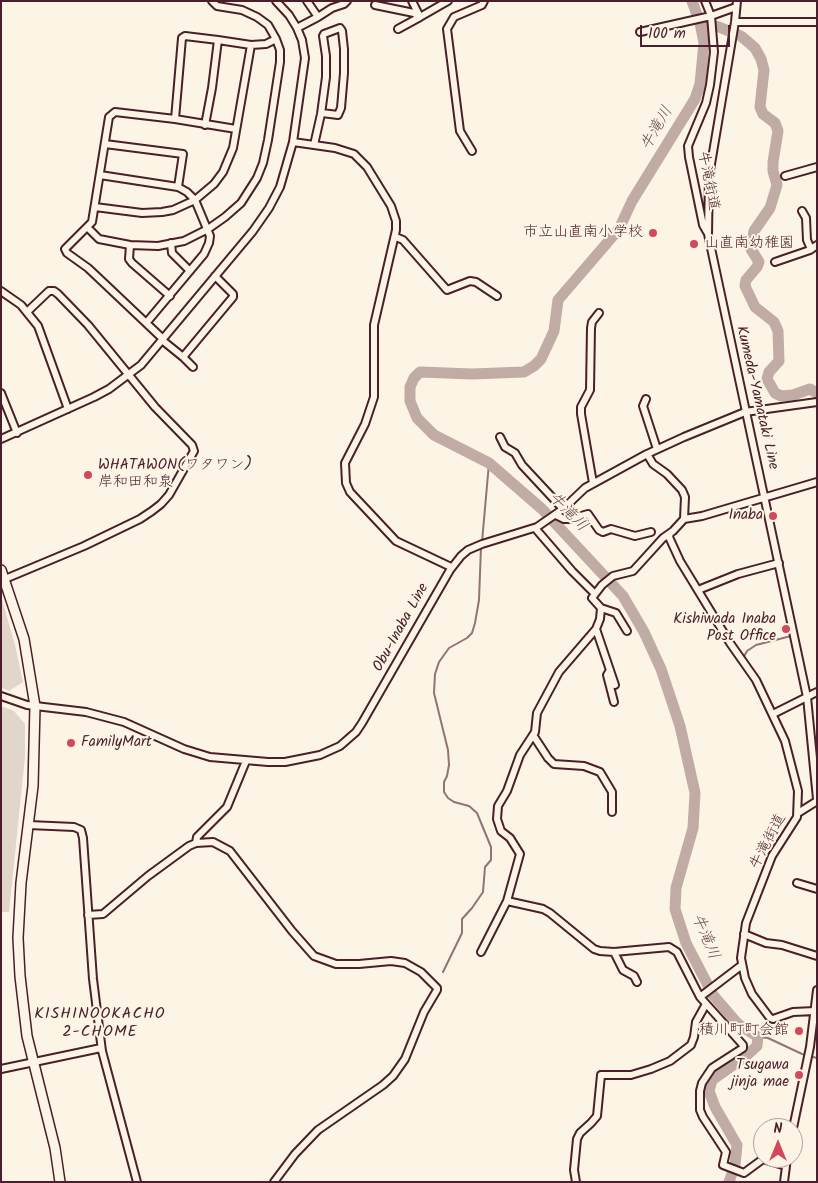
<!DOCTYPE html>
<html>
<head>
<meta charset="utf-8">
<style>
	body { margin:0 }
	#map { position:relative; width:818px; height:1183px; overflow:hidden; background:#fcf5e5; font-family:Kalam,sans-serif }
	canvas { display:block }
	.frame { position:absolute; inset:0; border:2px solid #4a1f2b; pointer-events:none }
	.north { position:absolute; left:753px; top:1118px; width:50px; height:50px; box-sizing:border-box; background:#fcf5e5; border:1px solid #b59f9b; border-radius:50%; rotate:0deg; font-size:14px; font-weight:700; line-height:20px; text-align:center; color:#4a1f2b }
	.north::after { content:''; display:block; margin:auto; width:18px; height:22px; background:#d1495b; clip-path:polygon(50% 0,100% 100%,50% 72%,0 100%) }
	.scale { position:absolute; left:640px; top:25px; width:90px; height:22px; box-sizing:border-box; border:2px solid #4a1f2b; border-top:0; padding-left:6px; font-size:15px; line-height:18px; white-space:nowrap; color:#4a1f2b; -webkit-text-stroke:4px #fcf5e5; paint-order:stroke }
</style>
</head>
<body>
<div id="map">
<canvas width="818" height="1183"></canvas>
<div class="frame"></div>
<div class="north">N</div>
<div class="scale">100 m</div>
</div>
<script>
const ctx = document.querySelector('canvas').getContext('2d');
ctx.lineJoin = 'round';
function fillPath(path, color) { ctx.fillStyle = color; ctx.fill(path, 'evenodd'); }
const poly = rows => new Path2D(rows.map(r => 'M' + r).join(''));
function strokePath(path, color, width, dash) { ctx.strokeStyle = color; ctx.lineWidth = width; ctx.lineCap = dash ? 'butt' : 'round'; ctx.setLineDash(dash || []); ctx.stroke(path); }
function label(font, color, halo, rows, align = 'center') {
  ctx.font = font + ' Kalam,"Klee One",sans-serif'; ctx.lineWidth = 4; ctx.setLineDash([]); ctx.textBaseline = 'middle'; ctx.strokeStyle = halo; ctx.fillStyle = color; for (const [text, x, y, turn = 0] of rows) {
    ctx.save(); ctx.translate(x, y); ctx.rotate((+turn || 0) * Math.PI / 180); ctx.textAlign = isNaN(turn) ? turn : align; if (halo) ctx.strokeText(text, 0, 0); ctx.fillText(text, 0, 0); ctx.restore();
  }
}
fillPath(poly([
	[1,596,15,645,23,682,9,691,1,687],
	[1,706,14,711,25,724,25,757,9,912,1,912]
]), '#e2d5ca');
strokePath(poly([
	[482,542,489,463],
	[743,658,747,651,756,645,791,636],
	[443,972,462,933,462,919,472,908,483,892,485,867,491,860,491,847,477,813,469,806,454,802,448,798,444,792,444,782,447,776,449,765,448,750,434,693,435,674,439,662,449,648,467,638,472,633,475,623,479,600,481,547],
	[758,1037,768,1038,802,1054,817,1058]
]), '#917474', 2);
strokePath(poly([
	[692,1,700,23,704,43,700,84,695,99,632,201,619,229,558,300,554,331,541,359,534,366,524,372,472,374,420,372,414,378,410,387,410,401,417,418,434,435,489,463,542,509,623,596,644,632,661,669,680,726,695,793,693,828,676,888,675,909,686,943,713,995,738,1024,758,1037,757,1046,746,1056,712,1080,709,1091,715,1107,737,1145,735,1165,729,1182],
	[701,24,719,27,741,36,755,48,761,59,764,70,760,107,763,114,775,123,778,131,773,162,773,171,777,185,770,208,754,231,751,249,759,262,757,267,746,280,745,286,755,307,774,322,778,331,779,361,769,372,767,379,775,393,781,396,793,395,810,389,817,393]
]), '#c0aca5', 11);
const minor = poly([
	[705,1,711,16,736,7],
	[737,1,735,22,709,176,708,234,807,697,817,799],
	[375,5,414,13,420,17,448,1],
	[318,17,332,8,344,4,347,1],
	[735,22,817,22],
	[297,28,318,17,307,1],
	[398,29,420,17,412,1],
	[640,32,711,16,714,52,710,85,706,103,688,146,689,157,703,225,707,232],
	[175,119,182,38,185,36,218,40,251,45,266,44,276,39],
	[205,125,212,88,218,40],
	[293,142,335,148,354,154,367,167,391,206,396,221,396,230,374,325,374,397,365,424,345,463,346,483,350,492,396,541,451,567],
	[105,144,183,154,178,187],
	[314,145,321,114,326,77,326,56,323,36,324,34,340,28,342,31,344,49,344,73,341,108,338,115,322,113],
	[472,151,460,131,447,29,454,17,482,5,484,1],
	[100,175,178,187,187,192,195,200,210,236,209,243,204,254,147,322],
	[785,176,817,167],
	[95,207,142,213,162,212,173,210,195,200,214,184,223,172,233,148,251,45],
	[802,211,806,218,807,240,811,249],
	[88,228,99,239,130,245,158,246,184,241,208,229,225,217,241,203,257,178,263,163,268,140,280,62,280,50,276,39,268,25,257,17,242,10,217,6,212,1],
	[396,237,403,240,447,290,470,281,476,282,497,296],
	[171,243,172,253,190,271],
	[130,245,129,259,132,263,170,296],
	[775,262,810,250,817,245],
	[1,291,21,305,38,326,68,409],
	[163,339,106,285,88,268,67,253,65,249,92,222,109,117,115,112,175,119,236,129],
	[162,340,183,357,193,367],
	[183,357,233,297,233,294,215,276],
	[1,393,17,433],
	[646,399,643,406,657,449],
	[500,437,505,447,515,453,522,465,563,509],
	[1,439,94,397,109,389,141,365,253,231,269,208,280,187,293,142,305,58,302,40,297,28,289,15,276,1],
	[593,483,581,414,581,407,590,390,591,328,592,322,599,313],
	[556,515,564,519,571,519,588,514,599,530,603,532,611,529,635,536,651,532],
	[684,519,702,516,817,482],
	[535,528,572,571,595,594],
	[670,533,669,537,680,561,730,643,756,680,785,741,798,791,797,817,772,856,746,923,741,958,745,978,752,994,770,1018,773,1019,793,1012,815,1011],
	[5,579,84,546,140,519,152,511,161,504,169,495,194,451,192,445,155,407,88,325,58,294,54,291,49,291,27,312],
	[698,590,738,574,779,563],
	[601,608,616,613,627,631],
	[596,629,615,685],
	[610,670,607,675,614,702],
	[1,696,27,705,86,712,124,722,184,749,210,757,268,762,285,762,320,755,340,746,356,732,362,723,450,570,461,556,468,550,482,544,537,527,563,509,585,488,647,454,684,437,745,412,817,402],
	[773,714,817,692],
	[533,735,548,758,554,764,584,766,600,772,612,792,612,812],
	[798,813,817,801],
	[29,825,74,827,81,830,83,838,93,979,102,1051,137,1182],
	[196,843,197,837,227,807,246,761],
	[797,883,817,889],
	[507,901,543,909,550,913,594,949,600,951,614,952,669,947,677,952,700,997,743,1045,743,1048,712,1068,702,1083,700,1091,700,1110,703,1117,726,1152,723,1165,744,1173,763,1159,786,1166],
	[88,915,103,914,148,876,189,846,196,843,213,842,230,851,292,931,314,956,336,964,359,964,391,961,405,963,421,972,437,988,437,990,424,1012,405,1059,393,1076,383,1085,318,1130,295,1154,274,1182],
	[744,934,766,943,782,945,817,956],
	[481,952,507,901,520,854,510,838,501,831,497,819,498,806,507,791,520,755,535,732,537,713,559,672,596,629,600,619,601,608,592,598,602,585,613,576,633,571,663,538,673,531,684,519,685,497,682,490,667,474,653,464,647,454],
	[614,952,623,970,634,976,637,982],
	[700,997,742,965],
	[1,1069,101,1048],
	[793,1128,810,1047,817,990],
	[576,1182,574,1170,577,1139,580,1133,591,1123,597,1116,601,1075,631,1075,651,1069,670,1061,691,1045,694,1037,696,1022,706,1004],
	[784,1182,787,1158]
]);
const major = poly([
	[1,570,24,639,35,706,33,786,21,883,18,938,20,976,27,1036,55,1148,60,1182]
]);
strokePath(minor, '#4a1f2b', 10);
strokePath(major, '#4a1f2b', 12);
strokePath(minor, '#fcf5e5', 6);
strokePath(major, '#fcf5e5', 9);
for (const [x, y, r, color] of [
	[653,233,5,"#d1495b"],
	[694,244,5,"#d1495b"],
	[88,475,5,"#d1495b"],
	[773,516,5,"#d1495b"],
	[786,629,5,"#d1495b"],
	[71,743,5,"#d1495b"],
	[799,1031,5,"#d1495b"],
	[799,1075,5,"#d1495b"]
]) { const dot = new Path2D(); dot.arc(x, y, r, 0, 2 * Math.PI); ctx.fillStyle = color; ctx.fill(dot); strokePath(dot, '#fcf5e5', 2); }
label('15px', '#4a1f2b', '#fcf5e5', [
	["牛滝街道",707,181,79],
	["Kumeda-Yamataki Line",756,398,77],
	["Obu-Inaba Line",402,628,-61],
	["牛滝街道",769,842,-62]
]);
label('15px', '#4a1f2b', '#fcf5e5', [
	["市立山直南小学校",643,233],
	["山直南幼稚園",704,244,"left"],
	["WHATAWON(ワタワン)",98,466,"left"],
	["岸和田和泉",98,483,"left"],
	["Inaba",763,516],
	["Kishiwada Inaba",776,620],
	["Post Office",776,637],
	["FamilyMart",81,743,"left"],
	["積川町町会館",789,1031],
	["Tsugawa",789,1066],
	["jinja mae",789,1083]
], 'right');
label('italic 16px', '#6d4950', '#fcf5e5', [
	["牛滝川",658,129,-60],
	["牛滝川",567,513,46],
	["牛滝川",704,937,67]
]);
ctx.letterSpacing = '1px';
label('16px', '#4a1f2b', '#fcf5e5', [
	["KISHINOOKACHO",100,1015],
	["2-CHOME",100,1033]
]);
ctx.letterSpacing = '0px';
</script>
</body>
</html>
